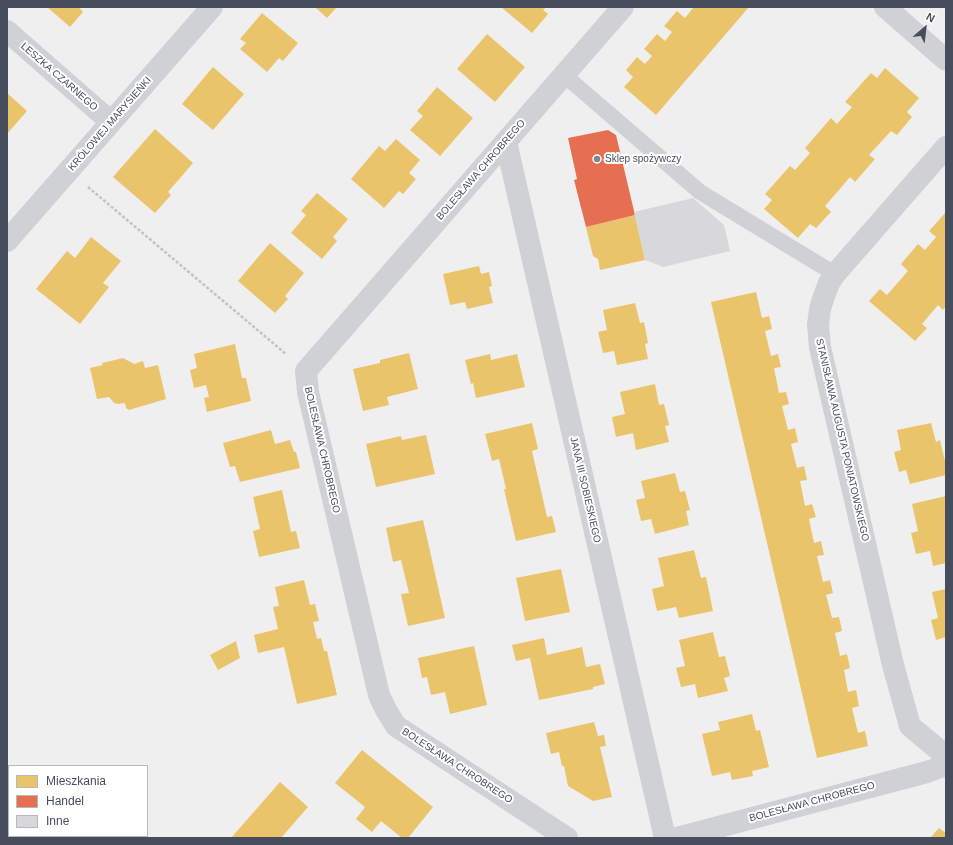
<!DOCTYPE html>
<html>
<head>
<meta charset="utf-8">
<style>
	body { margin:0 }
	#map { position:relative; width:953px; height:845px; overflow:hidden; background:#f0efef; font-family:Arial,sans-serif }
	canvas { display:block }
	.frame { position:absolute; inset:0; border:8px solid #464d5c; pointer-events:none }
	.legend { position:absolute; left:8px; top:765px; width:140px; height:72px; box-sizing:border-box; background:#fff; border:1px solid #b5b8be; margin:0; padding:5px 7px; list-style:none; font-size:12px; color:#464d5c }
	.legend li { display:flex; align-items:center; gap:8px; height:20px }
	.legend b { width:20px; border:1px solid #b5b8be }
	.north { position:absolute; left:905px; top:8px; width:40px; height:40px; -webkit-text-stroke:3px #fff; paint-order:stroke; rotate:28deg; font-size:11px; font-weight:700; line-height:16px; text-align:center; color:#464d5c }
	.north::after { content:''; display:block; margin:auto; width:14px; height:18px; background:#464d5c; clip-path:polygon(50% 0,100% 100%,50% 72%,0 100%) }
</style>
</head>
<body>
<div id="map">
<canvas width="953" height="845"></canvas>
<div class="frame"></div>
<ul class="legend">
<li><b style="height:11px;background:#e9c46a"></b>Mieszkania</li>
<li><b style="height:11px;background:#e76f51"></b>Handel</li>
<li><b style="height:11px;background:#d8d8db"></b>Inne</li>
</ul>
<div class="north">N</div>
</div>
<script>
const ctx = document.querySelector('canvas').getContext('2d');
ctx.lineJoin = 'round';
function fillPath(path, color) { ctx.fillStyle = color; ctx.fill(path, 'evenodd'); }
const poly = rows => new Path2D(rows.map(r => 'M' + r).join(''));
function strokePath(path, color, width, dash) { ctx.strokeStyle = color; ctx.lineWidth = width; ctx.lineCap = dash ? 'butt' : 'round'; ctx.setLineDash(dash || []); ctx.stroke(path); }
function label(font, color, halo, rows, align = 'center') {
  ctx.font = font + ' Arial,sans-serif'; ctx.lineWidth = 4; ctx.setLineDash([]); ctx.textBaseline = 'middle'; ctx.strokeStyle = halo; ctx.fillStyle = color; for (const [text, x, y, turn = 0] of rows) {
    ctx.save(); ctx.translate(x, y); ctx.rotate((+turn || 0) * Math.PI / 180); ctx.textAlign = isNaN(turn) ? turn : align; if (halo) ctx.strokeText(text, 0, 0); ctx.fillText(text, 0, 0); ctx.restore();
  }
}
fillPath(poly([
	[47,7,79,7,83,12,70,27],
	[315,7,337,7,327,18],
	[501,7,546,7,543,10,548,14,532,33],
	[691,7,749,7,656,115,624,87,633,77,626,70,637,57,645,64,652,56,644,49,657,34,665,41,672,32,664,26,677,11,685,18,693,8],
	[262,13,298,43,283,61,279,58,267,72,240,49,246,43,240,39],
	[487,34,525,67,495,102,457,69],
	[213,67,244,94,213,130,182,104],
	[885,68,919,98,907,112,912,117,897,135,891,131,869,155,875,159,855,182,850,177,839,190,825,206,831,212,816,228,810,224,798,238,764,209,772,200,765,194,790,166,795,170,810,153,805,148,831,118,837,124,852,107,845,102,871,73,877,78],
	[437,87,473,118,440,156,410,130,423,116,417,111],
	[7,93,27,111,7,134],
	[155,129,193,163,168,192,171,195,155,213,113,177],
	[396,139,420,160,409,173,416,179,403,194,399,191,384,208,351,179,379,146,385,151],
	[317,193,348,219,333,237,337,241,322,259,291,233,306,215,301,211],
	[946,212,946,306,943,310,938,305,922,324,927,328,915,341,869,301,880,289,887,295,908,271,901,264,918,244,925,250,936,237,929,231],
	[635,215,645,260,600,270,598,259,593,256,586,227],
	[91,237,121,261,103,283,109,287,80,324,36,289,67,251,75,258],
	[270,243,304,273,285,296,288,299,275,313,238,281],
	[479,266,481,274,489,272,492,286,489,287,493,303,467,309,465,302,450,305,443,274],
	[756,292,762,318,769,316,772,329,765,331,771,356,778,354,781,367,774,368,779,393,786,392,789,404,782,406,788,430,795,428,798,442,791,444,797,468,804,466,807,480,800,481,805,506,812,504,816,517,809,519,814,543,821,541,824,555,817,556,823,582,830,580,833,593,826,595,832,618,839,617,842,631,835,633,840,656,847,654,850,668,844,670,848,692,856,690,859,706,852,708,858,733,865,731,868,746,817,758,711,302],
	[635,303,640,323,644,322,648,343,645,344,648,359,617,365,614,351,603,353,598,332,607,330,603,310],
	[235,344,242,378,246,378,251,401,207,412,204,398,209,397,206,385,194,388,190,370,197,368,194,354],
	[409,353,418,389,387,397,389,405,363,411,353,369,380,363,380,360],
	[490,354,491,360,517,354,525,387,476,398,473,383,471,384,465,360],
	[123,358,134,364,143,361,145,368,158,365,166,399,129,410,126,408,125,403,118,404,114,403,109,397,97,399,90,368,103,365,102,363],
	[655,384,659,405,664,404,669,425,665,426,669,442,636,450,633,433,616,437,612,417,625,414,620,392],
	[532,423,538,449,532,451,547,517,552,516,556,532,516,541,504,489,506,489,499,459,492,461,485,434],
	[931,423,936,442,940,440,945,461,946,461,946,475,910,484,906,470,899,472,894,452,901,450,897,430],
	[271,430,275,444,290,440,294,452,296,452,300,468,240,482,235,466,230,467,223,443],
	[426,435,435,474,376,487,366,444,401,436,402,440],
	[675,473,680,492,685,491,690,510,686,511,689,525,655,534,651,519,641,521,636,500,645,498,641,481],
	[282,490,291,532,296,531,300,548,259,557,253,531,260,529,253,497],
	[946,496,946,563,933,566,930,551,916,554,911,533,918,531,912,504],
	[423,520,445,618,408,626,401,594,409,593,401,560,393,562,386,528],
	[694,550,701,578,706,577,713,611,679,618,676,607,657,611,652,589,664,586,658,558],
	[561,569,570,612,525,621,516,578],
	[304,580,310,605,315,604,319,621,313,622,317,639,321,638,324,651,327,651,337,695,297,704,284,647,258,653,254,635,278,629,273,607,279,606,275,587],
	[946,589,946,637,936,640,931,620,938,618,932,592],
	[713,632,719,657,725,656,730,676,724,678,728,691,698,698,695,684,681,687,676,668,685,666,679,640],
	[544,638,547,655,582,647,586,667,600,664,605,684,593,687,593,689,539,700,530,658,516,661,512,645],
	[236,641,240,658,218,670,210,655],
	[474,646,487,705,450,714,445,692,431,695,427,677,422,678,418,658],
	[752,714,756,731,760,730,769,767,752,771,753,776,732,780,730,772,712,776,702,734,720,730,718,722],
	[594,722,598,736,604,735,606,746,600,747,612,797,593,801,568,786,564,766,562,766,559,752,551,754,546,733],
	[362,750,433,807,408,838,402,838,381,821,372,832,356,819,365,807,335,783],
	[280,782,308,807,281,838,231,838],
	[939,828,946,833,946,838,930,838]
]), '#e9c46a');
fillPath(poly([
	[608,130,616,135,635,215,586,227,574,180,577,179,568,138]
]), '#e76f51');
fillPath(poly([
	[693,198,724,225,730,251,663,267,645,260,634,212]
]), '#d8d8db');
strokePath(poly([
	[88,187,286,354]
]), '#bac6c5', 2.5, [3, 2]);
strokePath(poly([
	[564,75,700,192,835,274]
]), '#d0d1d5', 16);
strokePath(poly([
	[885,7,946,60],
	[7,31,111,122],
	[506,142,665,838],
	[946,147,835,274,829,283,824,296,820,309,818,325,820,347,833,404,893,665,910,726,946,756],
	[7,241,212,7],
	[567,838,396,726,386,710,379,695,308,392,306,371,623,7],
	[677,838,927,772,946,765]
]), '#d0d1d5', 22);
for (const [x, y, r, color] of [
	[597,159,4,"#82868f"]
]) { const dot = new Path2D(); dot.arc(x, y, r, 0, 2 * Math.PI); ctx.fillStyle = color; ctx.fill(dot); strokePath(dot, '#fff', 1.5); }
label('10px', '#464d5c', '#fff', [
	["LESZKA CZARNEGO",59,77,41],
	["KRÓLOWEJ MARYSIEŃKI",110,124,-49],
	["BOLESŁAWA CHROBREGO",481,170,-49],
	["STANISŁAWA AUGUSTA PONIATOWSKIEGO",842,440,77],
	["BOLESŁAWA CHROBREGO",322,450,77],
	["JANA III SOBIESKIEGO",585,490,77],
	["BOLESŁAWA CHROBREGO",457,766,33],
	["BOLESŁAWA CHROBREGO",812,802,-15]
]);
label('10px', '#464d5c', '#fff', [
	["Sklep spożywczy",605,159]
], 'left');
</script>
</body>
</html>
